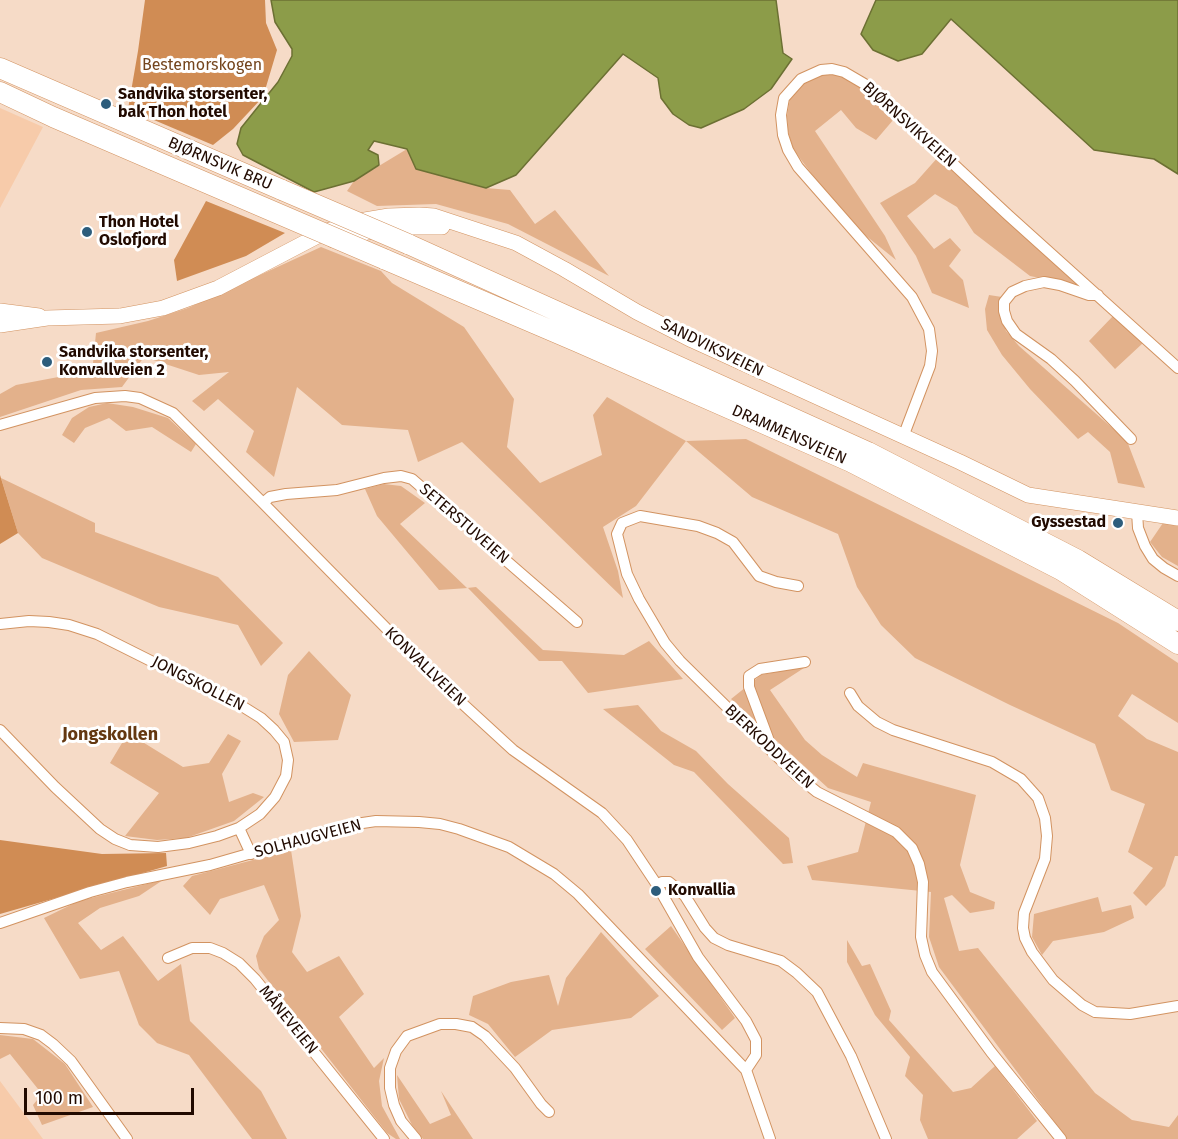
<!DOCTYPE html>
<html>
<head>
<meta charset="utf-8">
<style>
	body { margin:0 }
	#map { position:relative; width:1178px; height:1139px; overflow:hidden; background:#f6dbc7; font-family:"Fira Sans",sans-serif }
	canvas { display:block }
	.scale { position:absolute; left:24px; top:1088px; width:170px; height:27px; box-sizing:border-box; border:3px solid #210a00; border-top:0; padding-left:8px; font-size:18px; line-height:21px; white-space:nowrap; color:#210a00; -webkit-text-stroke:4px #fff; paint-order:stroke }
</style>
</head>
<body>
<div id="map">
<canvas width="1178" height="1139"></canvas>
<div class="scale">100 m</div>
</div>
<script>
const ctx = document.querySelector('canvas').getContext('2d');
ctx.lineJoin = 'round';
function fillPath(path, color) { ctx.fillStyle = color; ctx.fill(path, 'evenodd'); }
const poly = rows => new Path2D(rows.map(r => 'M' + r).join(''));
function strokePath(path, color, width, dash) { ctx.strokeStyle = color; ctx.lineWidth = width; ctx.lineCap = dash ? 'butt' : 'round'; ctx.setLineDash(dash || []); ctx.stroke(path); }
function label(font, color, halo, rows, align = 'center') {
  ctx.font = font + ' "Fira Sans",sans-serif'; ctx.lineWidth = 6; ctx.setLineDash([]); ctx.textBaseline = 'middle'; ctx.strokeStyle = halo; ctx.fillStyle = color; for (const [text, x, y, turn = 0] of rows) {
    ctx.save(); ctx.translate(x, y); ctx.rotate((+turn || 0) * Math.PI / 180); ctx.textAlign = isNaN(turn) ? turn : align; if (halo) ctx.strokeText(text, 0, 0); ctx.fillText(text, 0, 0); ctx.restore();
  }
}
fillPath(poly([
	[0,108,43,127,0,208],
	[0,1081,43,1139,0,1139]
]), '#f7cbaa');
fillPath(poly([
	[833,73,855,80,874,96,894,119,876,140,856,128,841,110,815,131,885,236,896,260,860,231,829,197,793,149,788,131,787,116,790,98,797,86,819,75],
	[407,149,486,188,510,190,535,224,555,210,609,276,508,224,436,204,377,206,347,191,354,181],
	[939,156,1084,287,1030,276,974,233,957,207,935,194,907,216,934,249,950,238,961,250,949,266,963,280,969,308,932,293,916,256,880,203,915,183],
	[321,247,381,271,392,283,464,327,514,399,507,447,540,483,602,455,593,415,607,397,686,441,746,439,1118,623,1178,663,1178,723,1132,694,1118,716,1147,739,1178,752,1178,856,1175,856,1165,886,1146,906,1133,893,1153,868,1128,852,1145,804,1111,790,1095,744,1010,705,915,658,881,625,857,587,838,534,752,497,686,441,636,506,603,527,618,571,623,598,462,442,418,462,408,430,342,425,297,387,274,477,246,452,254,431,218,399,204,411,192,401,229,372,199,375,144,357,122,387,81,390,0,417,0,394,16,385,69,375,93,363,96,333,148,321,188,308],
	[989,295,1002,297,1001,315,1006,331,1019,346,1127,441,1145,488,1118,483,1110,452,1088,432,1078,439,1030,389,1002,355,987,330,985,309],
	[1114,315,1143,343,1115,369,1089,341],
	[107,403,133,407,168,418,196,444,191,452,152,427,126,431,109,418,85,428,74,443,62,435,72,418,89,407],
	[1,478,95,523,95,532,218,577,283,643,261,666,238,625,159,607,42,558,18,533],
	[384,484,401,486,425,503,400,524,467,588,476,587,543,650,624,655,649,641,683,679,588,693,562,661,539,661,468,588,439,590,377,516,365,489],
	[1163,523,1178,526,1178,566,1162,557,1150,542],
	[309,651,351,695,338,740,294,742,279,714,288,675],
	[807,666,770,690,805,740,822,755,857,777,863,763,976,795,960,865,970,892,995,902,994,909,970,913,952,895,944,898,959,951,978,948,1095,1093,1132,1120,1169,1127,1178,1115,1178,1139,1067,1139,939,967,929,937,931,892,812,880,807,866,858,852,871,802,828,788,731,699,761,675],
	[638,705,661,731,696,751,728,784,789,838,793,863,783,864,694,772,674,765,603,709],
	[128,733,183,767,209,763,228,734,241,741,222,774,229,802,253,793,264,797,234,821,186,838,157,840,125,836,159,793,110,763],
	[291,850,301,916,292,952,307,972,339,956,364,994,339,1017,374,1068,384,1058,379,1081,382,1106,400,1139,396,1139,387,1133,259,969,256,956,264,936,279,920,264,885,220,899,210,915,183,886,192,876],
	[163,880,139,896,100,908,78,923,101,950,123,936,158,981,181,964,190,1021,261,1091,287,1139,252,1139,189,1055,157,1043,139,1025,119,971,80,979,44,918,79,901],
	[1098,897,1102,912,1131,905,1134,918,1104,932,1053,941,1042,955,1032,937,1034,914],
	[671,926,735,1018,722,1030,645,949],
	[601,932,659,996,631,1018,552,1030,515,1057,488,1024,469,1015,473,996,511,982,549,975,558,1006,566,978],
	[847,940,862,966,870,964,891,1011,889,1020,953,1092,971,1088,995,1066,1037,1121,1017,1139,928,1139,920,1120,923,1095,905,1076,910,1057,875,1015,847,962],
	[0,1035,33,1039,65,1064,93,1107,42,1125,33,1105,42,1094,10,1054,0,1059],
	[397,1075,430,1124,451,1115,441,1091,473,1139,423,1139,412,1125,399,1099]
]), '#e3b18b');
fillPath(poly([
	[145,0,265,0,266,23,277,50,263,97,233,129,213,145,128,109,138,51],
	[206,201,285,233,246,256,177,281,174,260],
	[0,475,18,533,0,544],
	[0,840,102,854,166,853,167,866,0,914]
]), '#d08c54');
const water = poly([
	[271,0,776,0,783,53,792,59,771,89,744,109,701,128,689,125,673,114,661,98,658,78,623,54,516,175,486,188,416,169,407,149,374,141,368,150,378,155,379,165,354,181,314,192,243,155,237,144,241,128,278,82,292,56,292,49,275,22,271,0],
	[876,0,1178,0,1178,174,1154,159,1094,150,951,19,922,54,898,61,873,50,861,34,876,0]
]);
fillPath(water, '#8c9c49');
strokePath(water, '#6c7033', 1.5);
const street = poly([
	[1098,295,1089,295,1060,285,1044,282,1025,286,1012,292,1004,302,1004,311,1007,321,1016,334,1051,359,1075,381,1131,439],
	[0,425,95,398,125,396,140,398,173,413,263,503,440,683,513,750,602,813,627,840,657,885,698,957,746,1021,756,1040,756,1055,746,1070],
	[903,437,930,366,932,351,929,329,912,297,798,167,788,150,783,135,781,115,784,98,801,79,821,70,832,69,844,72,873,89,1008,215,1178,368],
	[263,503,270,497,286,494,337,490,384,478,401,476,412,479,577,622],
	[1137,512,1138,528,1145,546,1153,559,1164,568,1178,576],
	[798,586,776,582,759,576,733,542,717,533,698,526,640,516,622,523,617,534,627,574,639,599,665,643,680,661,796,775,817,792,896,832,912,848,919,864,923,882,921,937,925,955,932,972,991,1052,1061,1139],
	[0,624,29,621,49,622,69,625,97,634,245,708,261,718,274,730,284,742,288,760,286,776,275,797,260,814,239,828,217,836,189,843,158,847,130,845,115,839,100,829,55,787,0,730],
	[850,693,858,706,877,722,893,730,992,762,1021,779,1038,798,1045,818,1047,836,1045,859,1024,913,1023,928,1025,938,1032,952,1053,980,1082,1005,1095,1012,1130,1014,1178,1006],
	[766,745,769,743,768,738,749,687,749,676,760,669,805,662],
	[239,828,251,854],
	[657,885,662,882,669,882,675,887,685,896,705,928,714,938,728,945,781,961,797,973,817,992,851,1056,886,1139],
	[0,923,90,892,127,882,210,865,349,825,376,821,419,822,440,824,459,829,509,847,554,874,578,894,746,1070,770,1139],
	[168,958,192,948,210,948,223,953,239,963,255,979,384,1139],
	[0,1028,24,1029,41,1035,53,1044,71,1061,127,1139],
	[416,1139,401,1121,394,1105,390,1088,390,1068,396,1051,407,1036,440,1024,456,1024,472,1027,485,1036,515,1068,541,1104,549,1112]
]);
const secondary = poly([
	[333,240,390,227,442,227],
	[0,311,39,316],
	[0,325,47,318,120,316,163,308,218,288,327,231,365,220,389,216,419,215,434,216,516,243,564,269,637,312,692,340,960,462,1028,495,1178,518]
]);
const highway = poly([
	[0,68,282,190],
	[0,92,53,117,153,160],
	[408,244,868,452,1078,560,1178,621],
	[384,259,578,342,851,462,1061,570,1178,644]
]);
strokePath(street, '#d29361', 12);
strokePath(secondary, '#d29361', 16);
strokePath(highway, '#d29361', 21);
strokePath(street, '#fff', 10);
strokePath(secondary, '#fff', 15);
strokePath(highway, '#fff', 20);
const highwayBridge = poly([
	[153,160,384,259],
	[282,190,408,244]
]);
strokePath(highwayBridge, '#d29361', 21, []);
strokePath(highwayBridge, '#fff', 20);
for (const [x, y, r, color] of [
	[106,104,6,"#2d5d7c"],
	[87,232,6,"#2d5d7c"],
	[47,362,6,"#2d5d7c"],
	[1118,523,6,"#2d5d7c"],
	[656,891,6,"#2d5d7c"]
]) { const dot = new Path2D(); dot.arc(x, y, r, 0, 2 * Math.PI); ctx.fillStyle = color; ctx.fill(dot); strokePath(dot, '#fff', 2); }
label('16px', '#74451d', '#fff', [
	["Bestemorskogen",202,66]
]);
label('bold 16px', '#210a00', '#fff', [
	["Sandvika storsenter,",118,95],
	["bak Thon hotel",118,113],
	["Thon Hotel",99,223],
	["Oslofjord",99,241],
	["Sandvika storsenter,",59,353],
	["Konvallveien 2",59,371],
	["Gyssestad",1106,523,"right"],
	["Konvallia",668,891]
], 'left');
label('16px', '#210a00', '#fff', [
	["BJØRNSVIKVEIEN",909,125,42],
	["BJØRNSVIK BRU",220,164,23],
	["SANDVIKSVEIEN",712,348,26],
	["DRAMMENSVEIEN",789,435,24],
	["SETERSTUVEIEN",464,524,41],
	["KONVALLVEIEN",425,667,44],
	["JONGSKOLLEN",198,684,27],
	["BJERKODDVEIEN",769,747,43],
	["SOLHAUGVEIEN",308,839,-15],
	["MÅNEVEIEN",288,1020,51]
]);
label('bold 18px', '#643811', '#fff', [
	["Jongskollen",110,735]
]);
</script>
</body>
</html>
